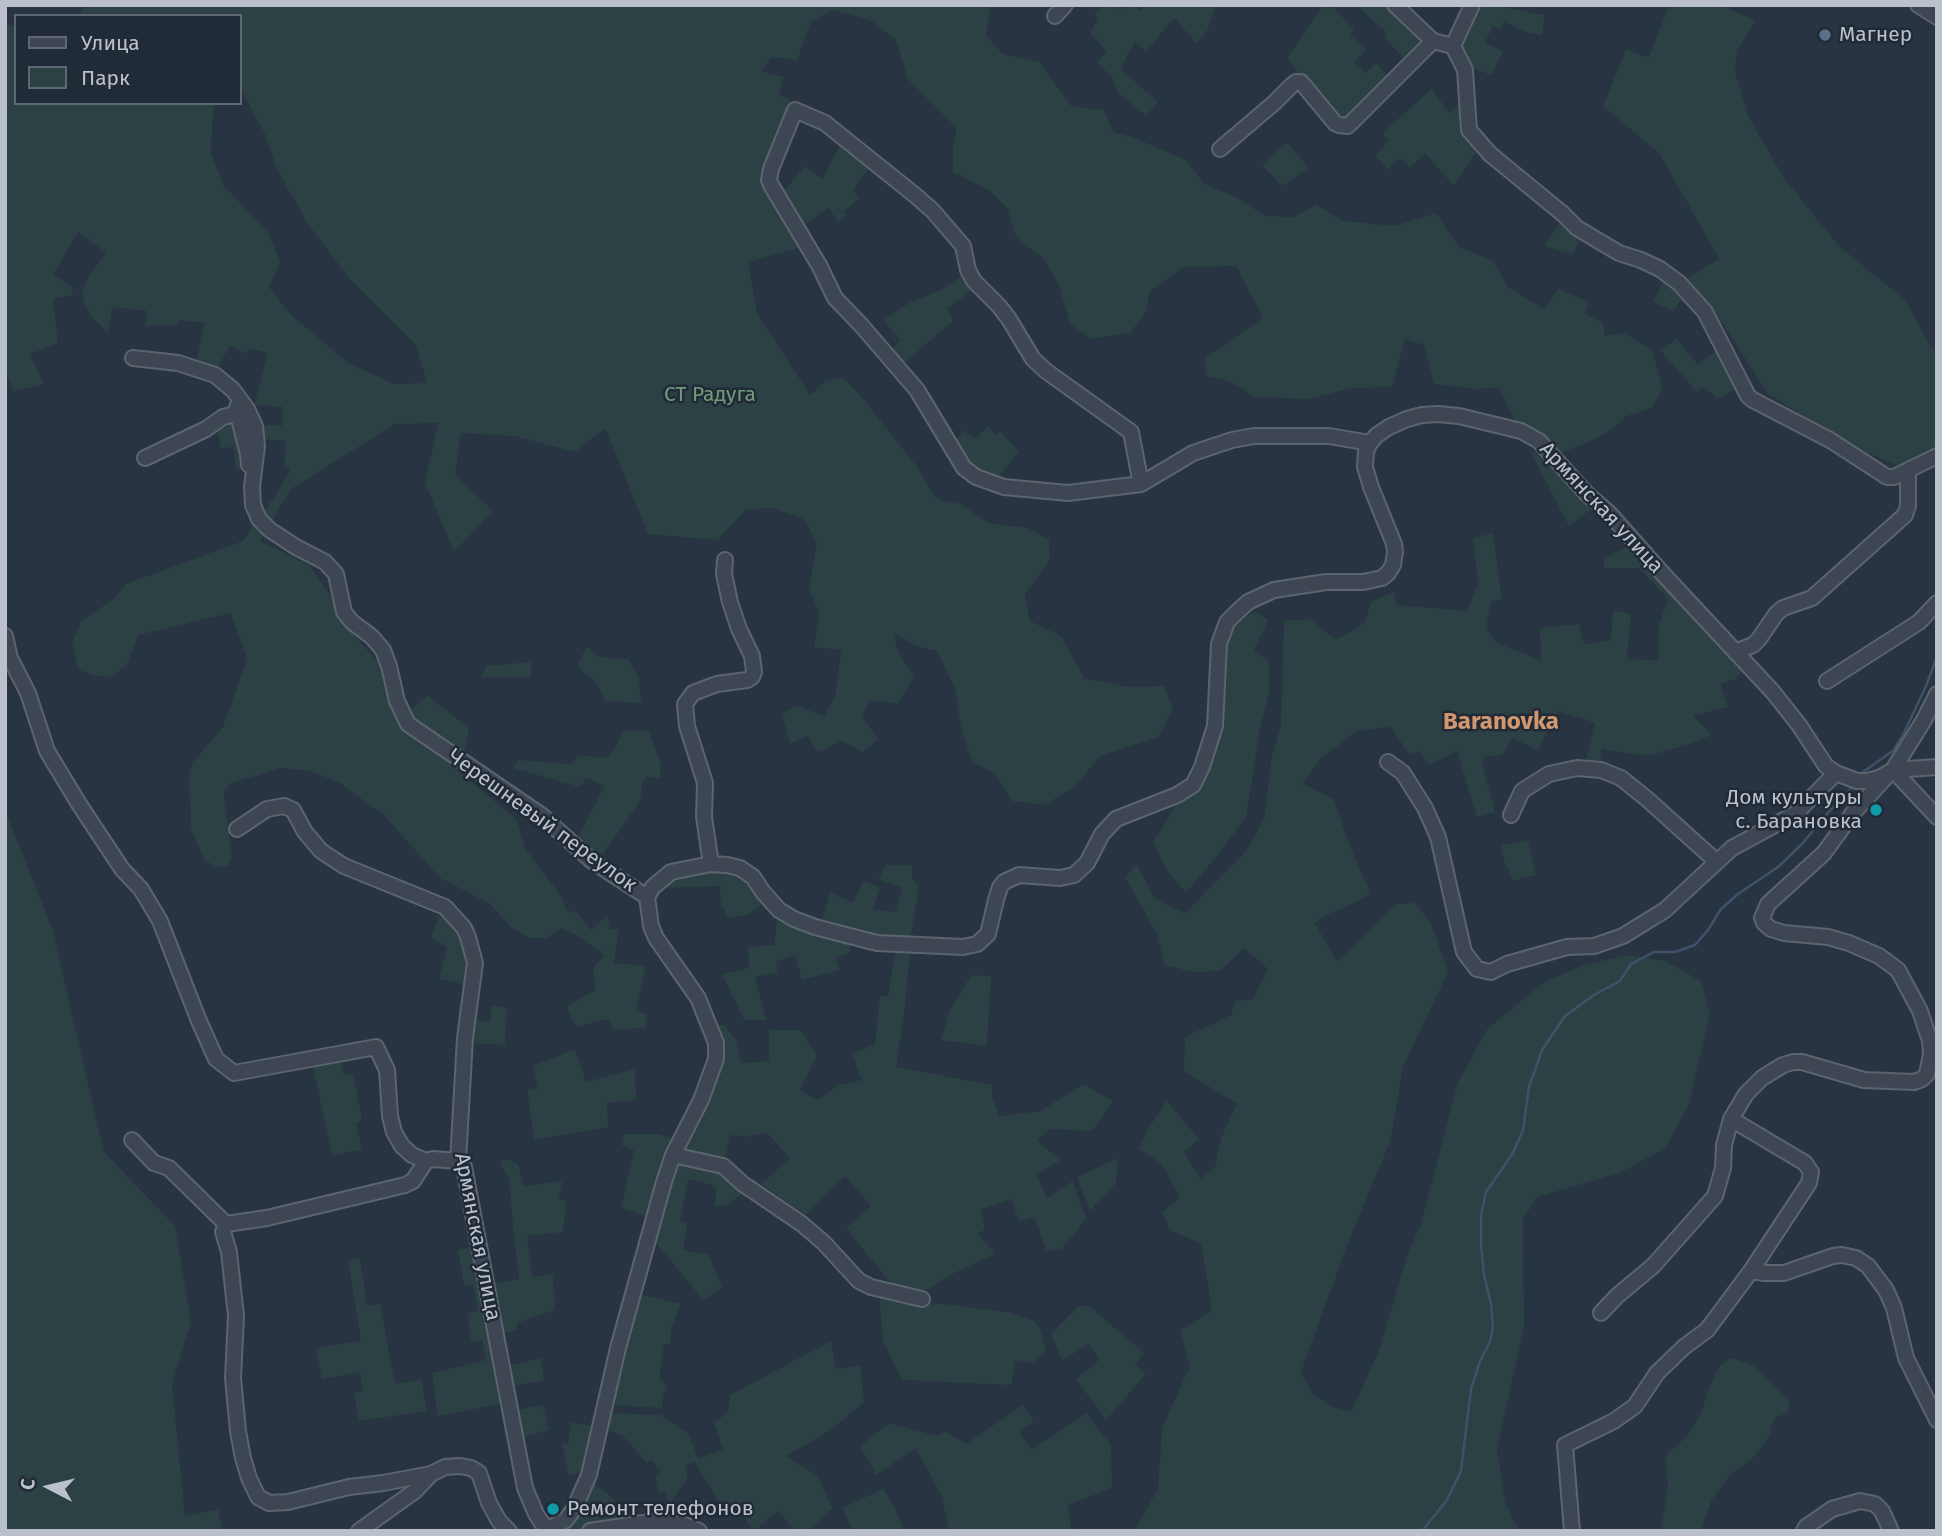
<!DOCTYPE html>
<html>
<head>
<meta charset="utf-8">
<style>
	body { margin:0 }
	#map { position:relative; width:1942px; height:1536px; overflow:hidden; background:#283442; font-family:"Fira Sans",sans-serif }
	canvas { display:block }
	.frame { position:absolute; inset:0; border:7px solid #bac1cc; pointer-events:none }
	.legend { position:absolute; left:14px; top:14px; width:228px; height:91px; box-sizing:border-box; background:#212b37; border:2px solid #5e6773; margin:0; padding:9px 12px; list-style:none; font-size:21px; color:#bac1cc }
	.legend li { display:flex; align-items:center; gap:14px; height:35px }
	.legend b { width:35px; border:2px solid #5e6773 }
	.north { position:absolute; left:14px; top:1452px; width:70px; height:70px; -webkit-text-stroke:5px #212b37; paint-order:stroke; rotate:277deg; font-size:19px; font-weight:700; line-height:28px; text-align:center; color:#bac1cc }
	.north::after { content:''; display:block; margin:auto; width:24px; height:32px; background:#bac1cc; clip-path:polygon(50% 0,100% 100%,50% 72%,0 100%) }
</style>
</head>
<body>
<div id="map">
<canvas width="1942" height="1536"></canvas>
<div class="frame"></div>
<ul class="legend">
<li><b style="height:9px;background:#3d4652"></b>Улица</li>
<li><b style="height:19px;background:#2b4143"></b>Парк</li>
</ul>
<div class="north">С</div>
</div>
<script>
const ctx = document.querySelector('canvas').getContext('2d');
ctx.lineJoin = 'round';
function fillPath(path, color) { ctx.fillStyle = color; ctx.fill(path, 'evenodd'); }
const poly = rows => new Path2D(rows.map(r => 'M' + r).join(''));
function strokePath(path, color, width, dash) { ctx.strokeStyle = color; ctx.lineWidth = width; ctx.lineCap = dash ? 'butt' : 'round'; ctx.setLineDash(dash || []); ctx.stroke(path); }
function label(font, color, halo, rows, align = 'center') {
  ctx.font = font + ' "Fira Sans",sans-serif'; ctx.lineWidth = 5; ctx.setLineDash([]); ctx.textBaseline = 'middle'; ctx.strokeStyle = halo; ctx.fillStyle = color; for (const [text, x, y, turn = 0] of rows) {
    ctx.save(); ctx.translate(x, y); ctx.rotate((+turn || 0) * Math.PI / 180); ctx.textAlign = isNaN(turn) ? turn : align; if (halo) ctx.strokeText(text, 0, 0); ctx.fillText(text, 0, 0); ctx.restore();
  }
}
fillPath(poly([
	[85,5,991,5,986,36,1003,54,1040,62,1071,106,1104,110,1113,132,1137,139,1186,160,1204,184,1236,197,1265,216,1293,217,1316,205,1344,221,1395,226,1436,213,1459,247,1493,261,1507,286,1526,298,1544,309,1558,289,1589,302,1585,314,1603,323,1605,336,1624,333,1652,350,1663,389,1651,408,1627,416,1607,433,1584,444,1555,455,1544,437,1515,421,1499,388,1474,389,1434,384,1424,345,1405,339,1392,387,1350,388,1311,399,1253,397,1239,386,1224,380,1206,376,1205,358,1263,318,1236,266,1184,267,1150,291,1146,312,1130,333,1092,339,1070,324,1059,285,1044,259,1016,237,1007,208,990,191,953,172,953,150,957,128,908,79,896,40,872,21,833,10,811,21,797,60,772,57,761,71,784,77,779,94,800,106,775,171,775,182,783,192,805,166,822,179,843,140,872,163,853,190,859,198,844,212,846,216,839,222,828,208,802,227,806,246,748,262,757,313,810,395,826,380,842,377,861,396,918,468,935,497,944,501,961,504,988,523,1027,528,1049,540,1050,560,1025,594,1030,621,1061,636,1084,678,1128,687,1164,686,1173,708,1159,737,1100,756,1075,787,1044,805,1012,801,995,774,972,761,962,732,955,689,937,651,916,646,893,633,899,654,914,676,898,704,870,700,862,717,878,739,863,752,842,741,818,752,807,736,790,744,782,714,797,706,824,716,835,697,841,650,814,647,819,613,809,587,817,543,803,518,771,508,746,510,717,540,648,534,605,428,575,452,514,436,461,433,455,475,493,511,454,552,425,483,438,423,395,424,291,489,260,541,309,565,333,599,342,622,379,663,395,718,517,820,525,848,562,897,566,910,577,913,591,930,608,915,609,929,619,929,614,963,646,966,636,1009,647,1015,645,1028,614,1030,608,1019,576,1027,566,1007,596,990,593,968,605,955,579,937,562,928,548,938,529,938,512,928,489,903,440,878,384,815,338,782,309,771,281,768,232,783,225,789,224,798,232,856,228,866,217,868,204,859,191,829,189,775,192,763,223,727,247,659,231,613,138,635,127,664,112,677,96,676,79,670,72,644,81,621,115,598,126,584,243,541,279,490,290,470,284,464,286,441,258,439,257,424,282,426,283,407,254,405,268,353,249,348,245,354,230,345,216,371,196,365,204,323,179,320,177,325,145,326,147,311,112,307,108,333,90,315,84,303,82,290,88,278,106,253,78,232,53,275,72,286,73,295,53,299,58,343,30,354,44,384,13,392,5,370,5,24,16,26,16,103,216,103,213,107,211,153,224,186,268,232,280,262,269,287,291,315,348,363,394,384,427,383,416,345,349,278,306,221,276,167,266,136,240,88,240,16,79,16],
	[1103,5,1116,5,1120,10,1125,5,1134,5,1139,11,1146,5,1201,5,1203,8,1206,5,1216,5,1208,29,1197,44,1174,18,1146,52,1135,42,1127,55,1121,69,1158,102,1146,116,1118,93,1113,78,1097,63,1107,51,1090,33,1098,19,1094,14],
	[1323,5,1331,5,1354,29,1350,35,1366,50,1354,62,1365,73,1376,63,1391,79,1346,122,1336,120,1287,58],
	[1356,5,1389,5,1427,41,1405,60,1384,37,1387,33],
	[1476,5,1491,5,1545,15,1542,35,1528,33,1504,22,1500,29,1493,26,1485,42,1503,52,1491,75,1467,66,1456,45],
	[1669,5,1721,5,1755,21,1737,51,1735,72,1749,118,1784,178,1839,246,1905,300,1931,347,1937,351,1937,448,1915,462,1908,470,1854,447,1768,394,1723,324,1685,279,1719,259,1660,154,1603,106,1626,49,1649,58],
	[1432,89,1449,113,1463,102,1480,146,1454,186,1425,153,1410,168,1400,158,1388,170,1375,155,1389,141,1382,133],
	[1287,142,1309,168,1282,186,1262,165],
	[1563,219,1582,235,1573,254,1544,246],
	[964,274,974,288,947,309,954,320,902,365,891,351,900,340,883,320,909,303,943,289],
	[1665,277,1686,294,1673,311,1653,302],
	[1676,338,1698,365,1721,346,1741,386,1717,399,1704,387,1697,392,1661,351],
	[228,421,236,425,246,469,236,469,234,447,221,448,216,426],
	[988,426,997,435,1000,431,1019,451,997,479,970,467,953,443,964,430,975,439],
	[1540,449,1594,507,1569,526,1530,451],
	[1493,533,1502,599,1491,602,1486,629,1497,643,1541,660,1540,628,1579,624,1584,644,1611,640,1613,610,1631,614,1627,659,1658,660,1659,624,1668,599,1639,568,1604,568,1604,559,1626,547,1644,559,1744,669,1735,679,1721,684,1728,707,1693,716,1712,735,1687,745,1648,756,1602,749,1599,764,1586,760,1595,723,1558,711,1538,751,1513,738,1502,755,1485,756,1482,763,1495,812,1477,817,1457,751,1429,765,1419,751,1409,754,1391,727,1357,731,1321,758,1303,784,1334,799,1349,844,1371,894,1344,908,1328,914,1315,923,1337,962,1395,904,1415,903,1431,923,1448,972,1403,1067,1390,1142,1348,1243,1301,1372,1312,1393,1330,1406,1351,1412,1379,1350,1409,1250,1420,1227,1458,1082,1488,1028,1546,981,1582,966,1626,955,1665,961,1701,981,1710,1014,1689,1104,1665,1149,1617,1174,1537,1197,1523,1220,1524,1328,1497,1448,1505,1502,1519,1531,1134,1531,1158,1489,1162,1428,1190,1366,1180,1331,1212,1310,1201,1244,1170,1230,1162,1212,1180,1197,1162,1164,1139,1149,1148,1129,1167,1101,1199,1139,1184,1152,1201,1179,1215,1167,1221,1138,1237,1104,1184,1071,1185,1037,1231,1015,1236,1001,1253,999,1268,969,1244,948,1220,971,1193,972,1165,965,1156,932,1125,878,1137,864,1155,899,1185,913,1246,851,1264,819,1272,755,1281,725,1284,621,1310,619,1336,640,1364,623,1372,601,1394,592,1396,605,1467,611,1478,584,1473,538],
	[1255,611,1268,620,1254,650,1269,662,1269,695,1261,722,1246,817,1221,851,1186,893,1167,871,1153,842,1168,819,1175,803,1200,790,1224,724,1224,657,1235,624],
	[587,646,599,657,628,659,639,678,641,703,605,701,595,682,577,666],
	[531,662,531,677,481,677,486,666],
	[427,695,469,728,464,759,412,721,409,712],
	[624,731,649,731,661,765,660,778,646,777,642,785,640,801,599,860,576,840,605,786,586,778,580,787,513,768,518,760,571,764,579,756,609,757],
	[5,810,52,928,104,1152,175,1226,191,1322,172,1384,185,1516,218,1509,223,1531,5,1531],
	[1528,840,1536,875,1513,881,1503,858,1501,845],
	[886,865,912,865,912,878,919,886,910,941,879,938,822,922,830,892,853,903,863,881,880,887,873,909,896,912,902,887,878,879],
	[716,869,740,871,766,901,748,915,726,918,725,908,721,908,720,886,656,888,671,877],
	[778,912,848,940,851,952,835,958,840,970,802,980,795,955,776,962,778,973,755,977,766,1020,744,1020,722,974,749,968,748,947,774,945],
	[439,916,454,922,472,961,468,985,439,979,447,947,431,938],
	[896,950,910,953,904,1015,896,1067,993,1085,992,1095,999,1116,1041,1111,1083,1084,1113,1101,1092,1131,1050,1129,1037,1141,1060,1160,1037,1175,1047,1198,1073,1181,1086,1219,1066,1244,1061,1249,1046,1251,1035,1217,1019,1222,1011,1199,981,1210,985,1229,978,1234,995,1254,954,1273,929,1289,916,1291,892,1285,846,1228,871,1206,845,1176,806,1215,761,1184,790,1158,766,1132,747,1137,730,1135,725,1159,691,1155,682,1149,709,1099,714,1025,723,1025,736,1039,741,1063,769,1061,769,1030,801,1030,817,1056,800,1090,818,1100,839,1085,862,1080,852,1054,875,1044,880,996,888,996],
	[971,975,991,976,987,1046,941,1040,950,1010],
	[492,1006,507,1007,505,1045,470,1043,472,1019,490,1022],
	[575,1049,586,1082,635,1069,636,1100,606,1103,609,1127,534,1140,527,1089,538,1088,533,1066],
	[340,1057,344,1075,353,1073,362,1120,356,1123,362,1149,332,1156,312,1062],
	[624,1134,658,1134,675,1139,650,1217,621,1208,634,1150,622,1146],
	[675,1157,714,1169,736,1184,742,1194,726,1206,715,1207,716,1186,688,1179,680,1222,687,1224,683,1250,709,1255,722,1288,703,1300,652,1238],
	[1118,1158,1116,1183,1090,1211,1077,1177],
	[509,1160,518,1164,524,1186,562,1181,559,1200,567,1201,563,1232,527,1236,532,1277,553,1274,555,1310,517,1323,518,1330,497,1334,488,1284,519,1279,514,1238,509,1180,499,1161],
	[475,1246,505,1403,438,1416,432,1373,486,1360,482,1340,471,1342,467,1313,478,1311,473,1284,464,1286,458,1250],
	[360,1258,367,1306,380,1304,395,1384,421,1379,427,1411,359,1421,354,1393,363,1391,360,1372,322,1379,316,1348,361,1341,348,1261],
	[640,1294,681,1304,671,1329,670,1344,664,1344,659,1379,668,1386,663,1395,662,1408,609,1405],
	[879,1296,1008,1312,1033,1320,1040,1328,1046,1353,1032,1363,1015,1360,1011,1385,902,1380,883,1341],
	[1079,1306,1089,1306,1144,1353,1135,1364,1146,1374,1106,1420,1076,1379,1100,1359,1088,1344,1062,1361,1051,1334],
	[831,1341,836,1369,860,1366,864,1402,831,1430,786,1456,818,1476,832,1508,808,1531,795,1531,778,1511,754,1531,736,1506,725,1513,694,1461,686,1466,687,1479,669,1505,665,1492,659,1494,655,1478,661,1472,651,1460,647,1463,622,1435,604,1429,608,1413,661,1415,689,1434,698,1459,723,1449,714,1422,728,1413,730,1395],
	[541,1358,544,1380,509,1387,504,1367],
	[1731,1358,1753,1365,1784,1395,1789,1400,1789,1409,1787,1413,1776,1417,1770,1428,1770,1436,1754,1457,1730,1475,1711,1501,1701,1531,1661,1531,1668,1484,1665,1462,1668,1453,1686,1437,1701,1414,1707,1393,1719,1366],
	[543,1405,549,1430,519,1438,515,1410],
	[1023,1405,1034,1422,1019,1431,1031,1450,1086,1413,1111,1445,1112,1488,1068,1505,1071,1528,1093,1529,1095,1531,949,1531,942,1497,916,1448,876,1475,860,1446,889,1423,937,1436,945,1431,966,1444],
	[571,1422,594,1426,583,1471,569,1476,562,1444,568,1443],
	[591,1481,612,1497,625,1522,579,1530,566,1529,559,1526],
	[883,1489,893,1504,904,1531,853,1531,842,1508]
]), '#2b4143');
strokePath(poly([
	[1863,772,1894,750,1904,733,1926,686,1937,657],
	[1422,1531,1447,1500,1461,1471,1471,1389,1480,1361,1490,1342,1493,1328,1491,1304,1484,1275,1481,1245,1481,1215,1486,1192,1513,1153,1523,1130,1529,1087,1542,1050,1565,1016,1594,995,1620,981,1631,964,1654,952,1675,952,1695,945,1708,930,1721,909,1738,894,1778,867,1802,844,1826,815,1853,786]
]), '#3f526a', 2.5);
const minor = poly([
	[1395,5,1433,41,1453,46,1465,70,1469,130,1490,154,1563,214,1577,228,1619,253,1641,260,1660,269,1679,283,1705,312,1748,396,1753,400,1830,440,1887,477,1894,477,1937,456],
	[1918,5,1937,17],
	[1055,16,1065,5],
	[1453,46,1472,5],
	[1220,149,1274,103,1292,85,1296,82,1301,82,1335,123,1339,125,1348,126,1433,41],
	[133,358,178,363,215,375,233,390,247,409,255,426,257,446,252,487,253,505,259,519,270,530,296,547,325,562,336,574,344,612,352,622,372,637,383,650,389,666,397,701,408,724,541,815,592,861,647,897],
	[238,405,235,414,239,419,248,454,249,465],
	[145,458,206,429,223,417,235,414],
	[1141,484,1131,432,1046,371,1033,359,1009,319,999,306,974,281,968,270,963,246,933,211,916,196,825,123,795,110,771,169,769,180,771,185,819,265,835,298,861,325,917,390,964,468,976,477,1004,487,1068,493,1141,484,1193,453,1232,440,1254,436,1329,436,1370,443],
	[5,636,10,658,28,693,47,751,79,804,122,869,141,889,160,921,199,1021,216,1059,234,1073,376,1047,387,1070,390,1116,394,1132,402,1146,412,1155,426,1161,433,1159,458,1161],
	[1735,652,1753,645,1759,639,1776,614,1783,608,1812,598,1905,515,1908,506,1908,470],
	[1827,681,1919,622,1937,603],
	[1388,762,1403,773,1425,808,1438,837,1464,952,1477,969,1491,972,1507,964,1567,947,1594,946,1623,936,1665,910,1732,848,1795,814,1836,773],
	[1893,770,1937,817],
	[1893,770,1937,767],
	[1511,815,1522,791,1549,774,1577,768,1601,770,1621,778,1647,799,1717,862],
	[237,829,267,809,284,806,293,810,305,832,321,851,344,866,445,907,464,928,468,937,475,963,465,1038,458,1161,464,1167,525,1488,536,1514,546,1529],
	[711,864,704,817,705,783,687,726,685,704,693,693,717,684,747,680,752,677,754,672,752,656,739,629,730,602,724,574,725,560],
	[132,1140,154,1163,169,1168,226,1224],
	[673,1155,723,1166,743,1184,802,1224,824,1243,859,1281,871,1287,922,1299],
	[226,1224,223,1232,229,1252,236,1316,233,1378,238,1431,243,1458,249,1478,258,1497,269,1503,288,1502,349,1487,383,1483,431,1474,445,1467,460,1466,471,1468,479,1473,489,1503,499,1521,509,1531],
	[226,1224,267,1218,405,1185,413,1181,426,1161],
	[1751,1271,1765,1273,1784,1273,1833,1256,1842,1255,1856,1258,1868,1266,1886,1290,1894,1308,1906,1358,1937,1420],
	[1601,1313,1617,1296,1653,1266,1715,1196,1723,1168,1724,1145,1731,1119,1746,1094,1762,1078,1783,1065,1793,1062,1802,1062,1864,1080,1914,1082,1922,1079,1927,1074,1931,1054,1930,1041,1920,1011,1898,970,1879,956,1849,943,1828,937,1784,933,1771,929,1764,923,1762,918,1768,904,1824,853,1853,813,1887,776],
	[359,1531,415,1491,431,1474],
	[544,1531,566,1520,574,1509,589,1475,618,1348,664,1182,673,1155,701,1100,716,1059,716,1043,698,998,656,938,651,926,647,897,653,887,671,872,711,864,727,865,740,868,753,877,763,892,779,910,794,919,815,927,877,943,963,947,977,944,988,934,996,900,1000,887,1004,882,1019,875,1060,878,1074,875,1087,863,1102,834,1116,819,1177,795,1193,785,1202,767,1215,726,1219,644,1227,622,1237,612,1248,602,1274,590,1326,582,1363,582,1382,578,1388,573,1393,565,1395,552,1394,544,1371,487,1365,467,1366,451,1370,443,1377,435,1389,427,1407,419,1422,415,1438,414,1459,416,1521,431,1539,441,1586,493,1610,514,1663,574,1773,692,1799,725,1826,766,1836,773,1857,781,1867,781,1879,778,1893,770,1924,720,1937,694],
	[590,1531,650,1522,682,1524,699,1531],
	[1572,1531,1565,1445,1614,1421,1635,1406,1657,1373,1684,1347,1707,1330,1751,1271,1809,1183,1811,1172,1805,1163,1731,1119],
	[1804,1531,1806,1527,1832,1509,1860,1501,1875,1504,1882,1511,1891,1531]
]);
strokePath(minor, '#5b646f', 18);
strokePath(minor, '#3d4652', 14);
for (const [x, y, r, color] of [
	[1825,35,7,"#5c6f8a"],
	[1876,810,7,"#0f9aa8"],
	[553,1509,7,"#0f9aa8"]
]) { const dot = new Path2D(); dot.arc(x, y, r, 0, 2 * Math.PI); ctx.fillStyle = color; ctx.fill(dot); strokePath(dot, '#212b37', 2.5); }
label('21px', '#bac1cc', '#212b37', [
	["Магнер",1839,35],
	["Дом культуры",1862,798,"right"],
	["с. Барановка",1862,822,"right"],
	["Ремонт телефонов",567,1509]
], 'left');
label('21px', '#729b7b', '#212b37', [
	["СТ Радуга",710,395]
]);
label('21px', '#bac1cc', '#212b37', [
	["Армянская улица",1601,508,47],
	["Черешневый переулок",542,821,36],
	["Армянская улица",477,1237,79]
]);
label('bold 24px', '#d2976f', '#212b37', [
	["Baranovka",1501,722]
]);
</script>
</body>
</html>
